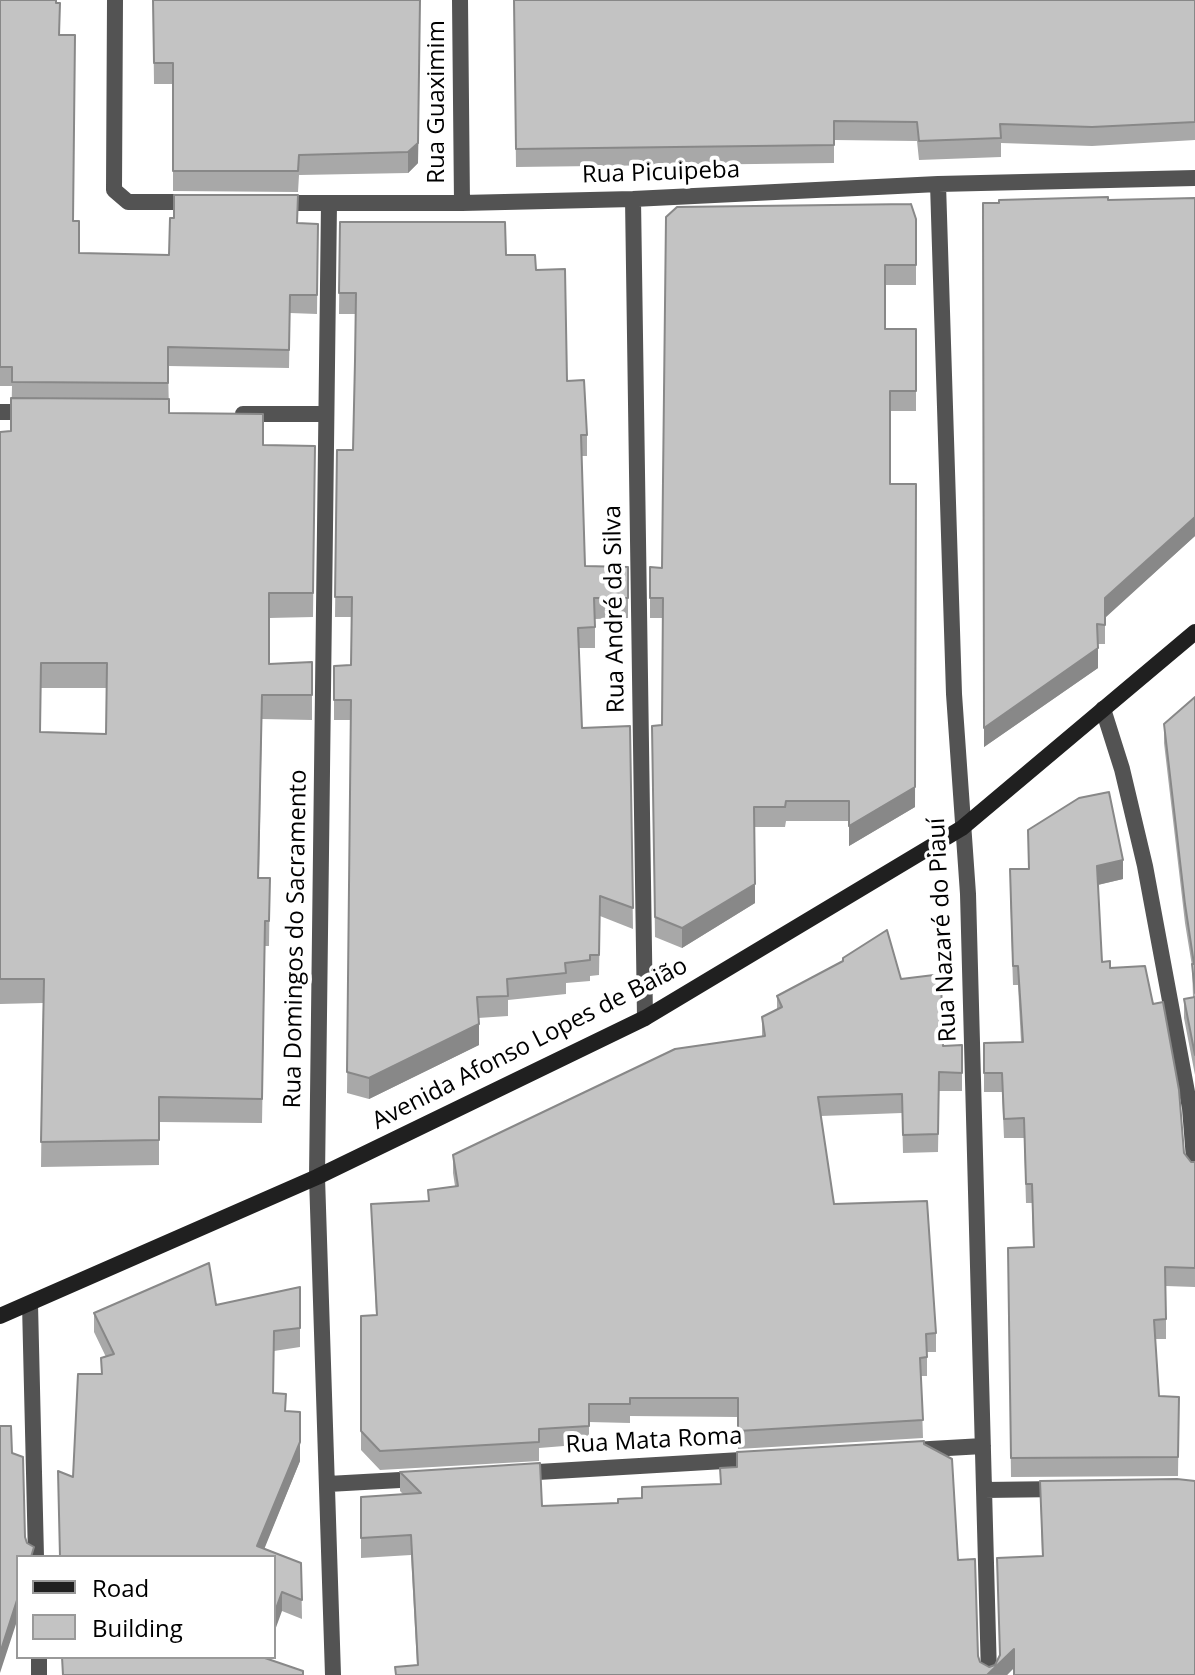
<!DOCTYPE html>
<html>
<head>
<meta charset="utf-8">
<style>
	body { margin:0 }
	#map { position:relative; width:1195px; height:1675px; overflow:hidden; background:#fff; font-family:"Open Sans",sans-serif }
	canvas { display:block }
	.legend { position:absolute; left:16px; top:1555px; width:260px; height:104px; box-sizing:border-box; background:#fff; border:2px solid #999; margin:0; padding:10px 14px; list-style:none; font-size:24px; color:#000 }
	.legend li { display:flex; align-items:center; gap:16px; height:40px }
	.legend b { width:40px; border:2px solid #999 }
</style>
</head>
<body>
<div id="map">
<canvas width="1195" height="1675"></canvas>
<ul class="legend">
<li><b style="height:10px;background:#202020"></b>Road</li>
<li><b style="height:22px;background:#c3c3c3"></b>Building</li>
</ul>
</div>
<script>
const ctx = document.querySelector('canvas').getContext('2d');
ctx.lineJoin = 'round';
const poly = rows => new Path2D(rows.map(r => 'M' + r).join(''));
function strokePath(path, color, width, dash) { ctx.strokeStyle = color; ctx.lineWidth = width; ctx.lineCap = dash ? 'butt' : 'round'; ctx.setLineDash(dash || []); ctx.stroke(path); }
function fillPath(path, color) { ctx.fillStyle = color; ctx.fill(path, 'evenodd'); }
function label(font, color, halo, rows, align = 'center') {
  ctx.font = font + ' "Open Sans",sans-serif'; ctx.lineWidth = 8; ctx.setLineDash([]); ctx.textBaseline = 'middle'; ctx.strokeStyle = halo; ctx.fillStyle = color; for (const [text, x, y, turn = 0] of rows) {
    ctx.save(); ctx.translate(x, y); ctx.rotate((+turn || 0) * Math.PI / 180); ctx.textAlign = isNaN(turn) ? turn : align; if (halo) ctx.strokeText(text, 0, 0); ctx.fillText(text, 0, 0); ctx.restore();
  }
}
strokePath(poly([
	[115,0,114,190,128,202,194,202],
	[460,0,462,203],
	[938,184,954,694,968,894,989,1675],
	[633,199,645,1018],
	[277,203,462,203,633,199,938,184,1195,178],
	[329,203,317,1177,333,1675],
	[0,412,32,412],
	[243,414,325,414],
	[1103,709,1122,769,1145,866,1190,1108,1195,1171],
	[30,1304,36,1557],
	[913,1450,983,1446],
	[521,1473,758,1459],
	[328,1484,418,1479],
	[984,1490,1061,1489],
	[39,1657,39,1675]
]), '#535353', 16);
strokePath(poly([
	[0,1316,317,1177,645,1018,962,828,1195,632]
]), '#202020', 16);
fillPath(poly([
	[0,0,60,35,73,221,79,253,169,255,297,223,318,224,317,314,290,313,289,368,168,366,169,413,263,445,315,446,313,617,269,618,269,664,312,662,312,720,262,719,259,878,270,878,269,946,265,946,262,1123,159,1122,159,1165,41,1167,43,1003,0,1004,0,432,11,431,12,386,0,386],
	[41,688,107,688,106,734,41,732],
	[153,0,420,0,418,163,408,173,299,175,298,192,173,191,173,84,154,84],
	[514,0,1195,0,1195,140,1092,146,1001,143,1001,157,919,160,917,141,834,140,834,163,516,167],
	[1195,198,1195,536,1105,617,1105,644,1098,644,1098,668,984,747,983,203],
	[916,219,916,285,885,285,885,329,916,329,916,411,890,411,890,484,915,807,849,846,849,821,786,821,785,827,754,827,755,903,682,948,655,937,652,726,662,725,663,618,650,618,650,567,662,568],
	[340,222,506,255,536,270,567,381,587,435,587,456,581,456,585,566,628,567,628,618,595,619,595,648,579,648,582,728,630,726,633,929,600,916,599,975,590,976,590,981,566,983,566,994,508,1000,508,1016,478,1018,479,1045,369,1099,347,1093,351,720,334,720,334,700,351,665,352,617,335,617,337,450,353,450,356,314,339,314],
	[1195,697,1195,1075,1184,1018,1184,999,1193,997,1192,966,1185,923,1164,743,1164,724],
	[1028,830,1123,879,1098,885,1102,962,1110,968,1184,1153,1191,1162,1195,1162,1195,1287,1166,1286,1166,1339,1155,1339,1159,1396,1179,1397,1178,1476,1011,1477,1008,1248,1033,1247,1032,1203,1026,1203,1024,1138,1004,1138,1002,1092,984,1092,984,1043,1021,1042,1018,985,1013,985,1010,888,1028,869],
	[901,979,934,981,943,1046,962,1045,962,1091,939,1091,938,1152,903,1153,902,1113,821,1116,834,1204,936,1333,936,1352,927,1352,927,1376,921,1376,923,1438,738,1449,738,1417,630,1416,630,1423,589,1422,589,1444,539,1448,539,1461,380,1470,361,1450,361,1316,376,1315,371,1204,428,1201,428,1190,455,1186,453,1173,453,1155,762,1036,762,1017,777,1010,777,996],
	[300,1287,300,1347,274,1351,273,1393,286,1411,300,1461,264,1548,301,1563,302,1619,282,1611,101,1374,101,1358,106,1357,94,1332,94,1313,216,1305],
	[720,1468,958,1560,978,1656,980,1662,989,1667,995,1665,1000,1656,1042,1556,1040,1481,1177,1479,1007,1675,395,1675,395,1667,417,1665,411,1555,361,1558,361,1497,403,1494,400,1491,400,1472,542,1506,618,1503,720,1484]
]), '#a8a8a8');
fillPath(poly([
	[420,0,418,163,408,173,408,152],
	[916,484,915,807,849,846,849,826],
	[1195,517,1195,536,1105,618,1105,598],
	[1098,648,1098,668,984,747,984,728],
	[1123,860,1123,879,1097,885,1097,866],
	[755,884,755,903,682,948,682,928],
	[479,1024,479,1045,369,1099,369,1078],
	[300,1442,300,1461,261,1557,257,1546],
	[282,1592,282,1611,274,1633,274,1614],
	[18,1597,18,1618,0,1673,0,1653],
	[1014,1649,1014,1668,1007,1675,987,1675]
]), '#888');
const building = poly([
	[0,0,56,0,56,3,60,3,59,35,75,35,73,221,79,221,79,253,169,255,170,218,174,218,174,195,298,195,297,223,318,224,317,295,290,295,289,350,168,347,168,383,12,382,12,367,0,367,0,0],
	[153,0,420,0,418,143,408,152,299,155,298,171,173,171,173,63,154,63,153,0],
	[514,0,1195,0,1195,122,1092,127,1000,124,1001,138,919,141,917,122,834,121,834,145,516,149,514,0],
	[1108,197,1108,200,1195,198,1195,517,1105,598,1105,625,1097,624,1098,648,984,728,983,203,999,203,999,200,1108,197],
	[911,204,916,219,916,265,885,265,885,329,916,329,916,391,890,391,890,484,916,484,915,787,849,826,849,801,786,801,785,807,754,807,755,884,682,928,655,917,652,726,662,725,663,598,650,598,650,567,662,568,666,217,677,207,911,204],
	[340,222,505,222,506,255,535,255,536,270,565,269,567,381,584,380,587,435,581,435,585,566,628,567,628,598,594,598,595,627,578,628,582,728,630,726,633,908,600,896,599,955,590,955,590,960,565,963,566,973,507,979,508,996,477,997,479,1024,369,1078,347,1072,351,700,334,700,334,666,351,665,352,597,335,597,337,450,353,450,355,361,356,293,339,293,340,222],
	[11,398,169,399,169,413,263,414,263,445,315,446,313,593,269,593,269,664,312,662,312,695,262,695,258,878,270,878,269,921,265,921,262,1099,159,1097,159,1140,41,1142,44,979,0,979,0,432,11,431,11,398],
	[41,663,107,663,106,734,40,732,41,663],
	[1195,697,1195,993,1192,964,1194,964,1185,904,1164,724,1195,697],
	[1109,792,1123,860,1097,866,1102,962,1110,961,1110,968,1145,966,1153,1004,1163,1002,1179,1090,1184,1153,1191,1162,1195,1162,1195,1268,1165,1267,1166,1319,1154,1320,1159,1396,1179,1397,1178,1457,1011,1458,1008,1248,1034,1247,1032,1184,1026,1184,1024,1118,1004,1119,1002,1073,984,1073,984,1043,1023,1042,1018,966,1013,966,1010,869,1029,869,1028,830,1079,798,1109,792],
	[887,930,901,979,934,975,934,981,941,980,943,1046,962,1045,962,1073,939,1072,938,1134,903,1135,902,1094,818,1097,834,1204,927,1201,936,1333,926,1334,927,1357,920,1358,923,1420,738,1431,738,1398,630,1398,630,1404,589,1404,589,1426,539,1429,539,1442,380,1451,361,1431,361,1316,377,1315,371,1204,429,1201,428,1190,458,1186,453,1155,675,1049,765,1036,762,1017,782,1007,777,996,843,961,843,958,887,930],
	[1195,997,1195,1055,1184,999,1195,997],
	[209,1263,216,1305,300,1287,300,1328,274,1331,273,1393,286,1394,285,1411,300,1412,300,1442,257,1546,301,1563,302,1600,282,1592,274,1614,274,1557,60,1557,58,1471,73,1477,78,1374,102,1374,101,1358,114,1354,94,1313,209,1263],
	[0,1426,11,1426,12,1453,23,1457,25,1537,27,1543,34,1547,31,1557,18,1557,18,1597,0,1653,0,1426],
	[924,1441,924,1444,952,1459,958,1560,975,1559,978,1656,980,1662,989,1667,995,1665,1000,1655,997,1558,1043,1556,1040,1481,1177,1479,1195,1481,1195,1675,1014,1675,1014,1649,987,1675,396,1675,395,1667,418,1665,411,1535,361,1538,361,1497,421,1493,400,1472,540,1463,542,1506,618,1503,618,1499,642,1498,642,1487,721,1484,720,1468,737,1467,737,1452,924,1441],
	[62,1657,262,1657,303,1671,303,1675,63,1675,62,1657]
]);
fillPath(building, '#c3c3c3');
strokePath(building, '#888', 2);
label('24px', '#000', '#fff', [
	["Rua Guaximim",437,102,-90],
	["Rua Picuipeba",661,173,-2],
	["Rua André da Silva",615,609,-91],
	["Rua Nazaré do Piauí",943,930,-93],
	["Rua Domingos do Sacramento",296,939,-89],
	["Avenida Afonso Lopes de Baião",530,1044,-27],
	["Rua Mata Roma",654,1441,-3]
]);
</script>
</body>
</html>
